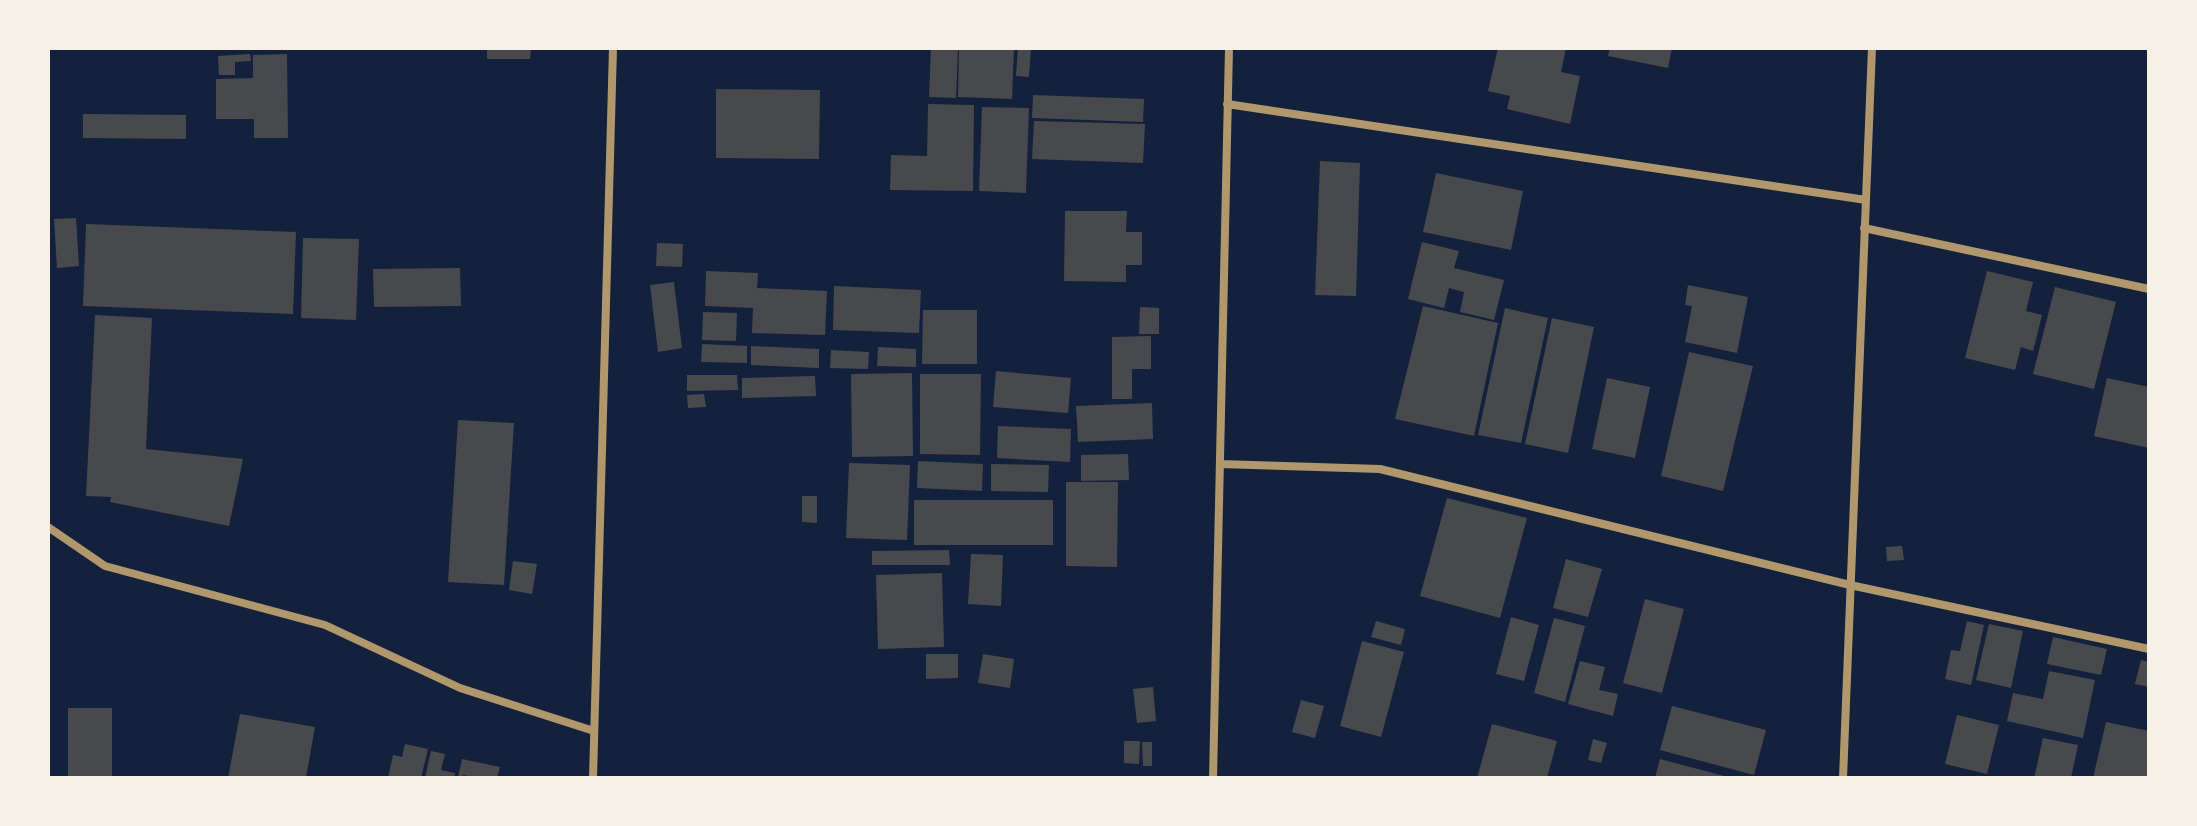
<!DOCTYPE html>
<html>
<head>
<meta charset="utf-8">
<style>
	body { margin:0 }
	#map { position:relative; width:2197px; height:826px; overflow:hidden; background:#14213d; font-family:"Varela Round",sans-serif }
	canvas { display:block }
	.frame { position:absolute; inset:0; border:50px solid #f6f1e7; pointer-events:none }
</style>
</head>
<body>
<div id="map">
<canvas width="2197" height="826"></canvas>
<div class="frame"></div>
</div>
<script>
const ctx = document.querySelector('canvas').getContext('2d');
ctx.lineJoin = 'round';
function fillPath(path, color) { ctx.fillStyle = color; ctx.fill(path, 'evenodd'); }
const poly = rows => new Path2D(rows.map(r => 'M' + r).join(''));
function strokePath(path, color, width, dash) { ctx.strokeStyle = color; ctx.lineWidth = width; ctx.lineCap = dash ? 'butt' : 'round'; ctx.setLineDash(dash || []); ctx.stroke(path); }
fillPath(poly([
	[487,48,531,48,530,59,487,59],
	[931,48,958,48,956,98,929,97],
	[959,48,1014,48,1012,99,958,97],
	[1018,48,1031,48,1029,77,1016,76],
	[1498,48,1566,48,1561,72,1580,76,1570,124,1507,109,1510,96,1488,91],
	[1610,48,1672,48,1668,68,1608,56],
	[250,54,251,61,235,62,235,75,219,75,218,56],
	[287,54,288,138,254,138,254,119,216,119,216,79,253,78,253,55],
	[716,89,820,90,819,159,716,158],
	[1033,95,1144,99,1143,122,1032,118],
	[928,104,974,105,973,191,890,190,891,155,927,156],
	[982,107,1029,108,1026,193,979,191],
	[83,114,186,115,186,139,83,138],
	[1034,121,1145,124,1143,163,1032,159],
	[1320,161,1360,163,1356,296,1315,295],
	[1436,173,1523,191,1511,250,1423,232],
	[1065,211,1127,211,1126,232,1142,232,1142,265,1126,265,1126,282,1064,281],
	[76,218,79,266,57,268,54,219],
	[86,224,296,232,293,314,83,306],
	[303,238,359,239,356,320,301,318],
	[1422,242,1459,251,1454,268,1504,280,1494,320,1460,312,1464,292,1449,288,1444,308,1408,299],
	[657,243,683,244,682,267,656,266],
	[460,268,461,306,374,307,373,269],
	[706,271,758,273,757,288,827,291,825,335,752,333,753,308,705,306],
	[1987,271,2033,282,2026,311,2042,315,2033,351,2021,347,2015,370,1965,358],
	[674,282,682,348,658,352,650,285],
	[1688,285,1748,297,1737,353,1685,342,1692,306,1685,305],
	[834,286,921,290,919,333,833,330],
	[2055,287,2116,302,2094,389,2033,374],
	[1423,306,1498,323,1474,436,1395,419],
	[1140,307,1159,308,1159,334,1139,334],
	[1505,308,1548,318,1521,443,1478,435],
	[923,310,977,310,977,364,922,364],
	[703,312,737,313,736,341,702,340],
	[95,315,152,318,146,449,243,459,229,526,110,502,111,497,86,496],
	[1552,318,1594,327,1568,453,1525,444],
	[1151,336,1151,369,1132,369,1132,399,1112,399,1112,337],
	[702,344,747,346,747,363,701,362],
	[751,346,819,349,819,368,751,365],
	[878,347,916,349,916,367,877,366],
	[831,350,869,352,868,369,830,368],
	[1689,352,1753,366,1723,491,1661,476],
	[996,371,1071,378,1068,413,993,407],
	[912,373,913,456,852,457,851,374],
	[920,374,981,374,980,455,920,454],
	[687,375,737,375,738,390,687,391],
	[815,376,816,396,742,398,742,378],
	[1607,378,1650,387,1635,458,1592,449],
	[2107,378,2149,387,2149,448,2094,436],
	[704,394,706,407,688,408,687,395],
	[1152,403,1153,439,1078,442,1076,406],
	[458,420,514,423,504,585,448,582],
	[998,426,1071,429,1070,462,997,458],
	[1128,454,1129,480,1081,481,1081,455],
	[918,461,983,464,982,491,917,488],
	[849,463,910,465,907,540,846,538],
	[991,464,1049,465,1048,492,991,491],
	[1066,482,1118,482,1117,567,1066,566],
	[802,496,817,496,817,523,802,522],
	[1447,498,1527,518,1500,618,1420,596],
	[914,500,1053,500,1053,545,914,545],
	[1902,546,1904,560,1887,561,1886,547],
	[949,550,950,565,872,565,872,551],
	[971,554,1003,555,1001,606,968,604],
	[1566,559,1602,569,1588,617,1553,608],
	[513,561,537,564,532,594,509,590],
	[942,573,944,647,878,649,876,575],
	[1645,599,1684,609,1662,693,1623,683],
	[1511,617,1539,625,1524,681,1496,674],
	[1554,618,1585,626,1565,702,1534,693],
	[1376,621,1405,629,1401,645,1371,637],
	[1967,621,1984,625,1971,685,1945,679,1951,650,1960,651],
	[1989,624,2023,631,2011,688,1976,680],
	[2053,637,2107,649,2101,675,2047,664],
	[1362,641,1404,652,1381,737,1340,726],
	[926,654,958,654,958,678,926,679],
	[983,654,1014,659,1010,688,978,683],
	[2141,660,2149,662,2149,687,2135,684],
	[1580,661,1605,667,1599,690,1618,694,1613,716,1568,704],
	[2049,671,2095,680,2083,738,2007,721,2013,693,2043,699],
	[1153,687,1156,721,1137,723,1133,689],
	[1301,700,1324,706,1315,738,1292,732],
	[1672,706,1766,730,1754,775,1660,750],
	[68,708,112,708,112,778,68,778],
	[240,714,315,727,306,778,228,778],
	[1957,715,1999,725,1987,774,1945,764],
	[2106,722,2149,731,2149,778,2093,778],
	[1492,724,1557,741,1547,778,1477,778],
	[2043,738,2078,745,2071,778,2034,778],
	[1593,739,1607,743,1601,763,1588,760],
	[1124,741,1140,741,1139,764,1124,763],
	[1142,742,1152,742,1152,766,1143,766],
	[405,744,428,749,421,778,388,778,393,755,402,757],
	[431,751,445,754,441,770,455,773,454,778,425,778],
	[462,759,500,767,497,778,477,778,463,775,463,778,458,778],
	[1660,759,1728,777,1727,778,1655,778]
]), '#48494c');
strokePath(poly([
	[1227,104,1866,200],
	[1864,228,2149,289],
	[1220,464,1380,469,1850,585,2149,649],
	[48,527,105,566,325,625,460,688,594,731],
	[593,778,613,48],
	[1213,778,1229,48],
	[1843,778,1872,48]
]), '#b1986c', 8);
</script>
</body>
</html>
